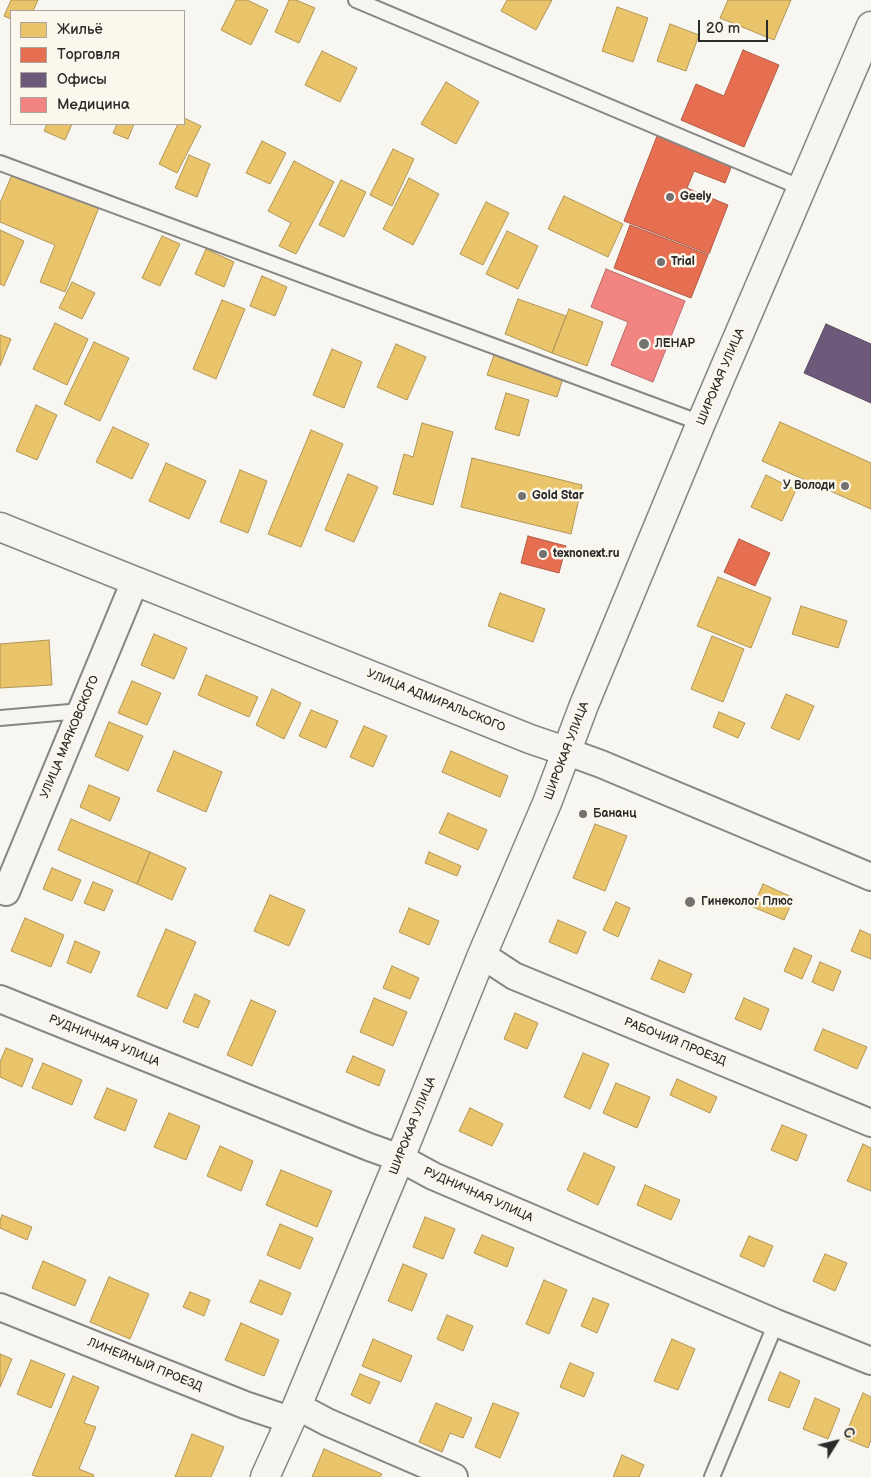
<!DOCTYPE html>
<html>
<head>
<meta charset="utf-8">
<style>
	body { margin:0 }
	#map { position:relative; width:871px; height:1477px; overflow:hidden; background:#f8f6f0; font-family:"Balsamiq Sans",sans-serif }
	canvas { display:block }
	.legend { position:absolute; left:10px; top:10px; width:175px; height:115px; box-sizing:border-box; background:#fbf7ec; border:1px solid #a8a59f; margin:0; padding:6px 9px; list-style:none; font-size:15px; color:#2b2b2b }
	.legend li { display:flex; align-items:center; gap:10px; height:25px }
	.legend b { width:25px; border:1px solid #a8a59f }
	.north { position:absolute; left:811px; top:1417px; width:50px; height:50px; -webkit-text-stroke:4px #fbf7ec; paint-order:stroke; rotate:54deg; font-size:14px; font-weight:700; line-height:20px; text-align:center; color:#2b2b2b }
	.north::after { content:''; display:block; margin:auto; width:18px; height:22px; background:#2b2b2b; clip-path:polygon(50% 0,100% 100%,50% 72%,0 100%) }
	.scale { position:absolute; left:698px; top:20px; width:70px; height:22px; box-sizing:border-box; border:2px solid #2b2b2b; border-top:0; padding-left:6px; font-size:15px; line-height:18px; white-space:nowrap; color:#2b2b2b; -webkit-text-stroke:4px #fbf7ec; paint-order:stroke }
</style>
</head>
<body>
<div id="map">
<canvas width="871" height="1477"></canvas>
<ul class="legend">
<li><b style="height:14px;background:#e9c46a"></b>Жильё</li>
<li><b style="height:14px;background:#e76f51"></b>Торговля</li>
<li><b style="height:14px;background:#6d597a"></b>Офисы</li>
<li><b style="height:14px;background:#f28482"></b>Медицина</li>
</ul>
<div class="north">С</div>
<div class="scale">20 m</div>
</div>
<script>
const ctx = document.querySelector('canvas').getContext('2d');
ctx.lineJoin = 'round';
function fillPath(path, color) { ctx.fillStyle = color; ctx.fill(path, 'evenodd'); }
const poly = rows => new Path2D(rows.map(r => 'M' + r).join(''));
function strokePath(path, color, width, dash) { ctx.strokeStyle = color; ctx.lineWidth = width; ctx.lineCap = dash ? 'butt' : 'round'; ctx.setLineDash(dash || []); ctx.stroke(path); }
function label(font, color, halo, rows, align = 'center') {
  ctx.font = font + ' "Balsamiq Sans",sans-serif'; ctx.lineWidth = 5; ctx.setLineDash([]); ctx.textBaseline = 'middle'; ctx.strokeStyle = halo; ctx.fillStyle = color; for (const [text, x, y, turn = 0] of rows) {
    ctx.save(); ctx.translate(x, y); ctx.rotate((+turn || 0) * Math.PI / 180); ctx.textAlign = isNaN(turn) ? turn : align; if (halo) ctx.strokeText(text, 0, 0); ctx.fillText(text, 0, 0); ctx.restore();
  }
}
const homes = poly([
	[11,0,38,0,33,11,11,11,11,19,4,16,11,0],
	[236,0,247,0,268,10,251,45,221,30,236,0],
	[289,0,296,0,315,8,299,43,275,32,289,0],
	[507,0,552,0,536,30,501,11,507,0],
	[728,0,791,0,774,40,720,18,728,0],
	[617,7,648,18,633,62,602,51,617,7],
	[670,24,699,35,686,71,657,61,670,24],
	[322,51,357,68,340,102,305,85,322,51],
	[446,82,479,102,456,144,421,124,446,82],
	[184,118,201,126,177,173,159,164,178,124,184,124,184,118],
	[47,124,72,124,65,140,44,131,47,124],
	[117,124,134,124,128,139,113,133,117,124],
	[262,141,286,153,270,184,246,173,262,141],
	[393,149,414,159,392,206,370,195,393,149],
	[189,155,210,164,197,197,175,188,189,155],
	[294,161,334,182,296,254,279,246,291,223,268,211,294,161],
	[14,170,100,205,65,292,40,282,55,245,0,222,0,203,14,170],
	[409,178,439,194,413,245,383,229,409,178],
	[341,180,366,192,344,237,319,225,341,180],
	[564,196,623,224,608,257,548,229,564,196],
	[486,202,509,213,483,265,460,254,486,202],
	[0,230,24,241,4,286,0,284,0,230],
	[507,231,538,246,518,289,486,274,507,231],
	[162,236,180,244,160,286,142,278,162,236],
	[206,249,234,262,224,287,195,274,206,249],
	[262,276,287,287,275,316,250,306,262,276],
	[72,282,95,293,82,319,59,308,72,282],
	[518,299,566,316,552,353,505,334,518,299],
	[222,300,245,309,216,379,193,369,222,300],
	[569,309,603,322,587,366,552,353,569,309],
	[55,323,88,339,67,385,33,369,55,323],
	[0,335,11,339,0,366,0,335],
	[94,342,129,358,100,421,64,404,94,342],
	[396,344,426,357,407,400,377,387,396,344],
	[332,349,362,362,344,408,313,395,332,349],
	[494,355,563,378,557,397,487,375,494,355],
	[506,393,529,400,519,436,495,429,506,393],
	[36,405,57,415,37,460,16,451,36,405],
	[780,422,871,463,871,509,762,461,780,422],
	[422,423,453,432,433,505,393,494,404,454,413,457,422,423],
	[113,427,149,444,132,479,96,462,113,427],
	[311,430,343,444,301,547,268,534,311,430],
	[472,458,582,485,571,534,461,507,472,458],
	[166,463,206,481,189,519,149,501,166,463],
	[240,470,267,481,248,533,220,522,240,470],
	[348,474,378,487,354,542,325,530,348,474],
	[766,475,796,490,782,521,751,507,766,475],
	[718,577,771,598,751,648,697,626,718,577],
	[500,593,545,609,533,642,488,626,500,593],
	[801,606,847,621,838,648,792,634,801,606],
	[154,634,187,648,174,679,141,665,154,634],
	[712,636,744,649,723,702,691,689,712,636],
	[49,640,52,685,0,688,0,644,49,640],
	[206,675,258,697,249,717,198,695,206,675],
	[132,681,161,693,147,725,118,713,132,681],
	[272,689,301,703,284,739,256,725,272,689],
	[786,694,814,706,799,740,771,728,786,694],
	[311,710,338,721,326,748,299,736,311,710],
	[719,712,745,723,738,738,713,727,719,712],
	[109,722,143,736,128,771,95,756,109,722],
	[364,726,387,736,373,767,350,757,364,726],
	[174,751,222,772,206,812,157,791,174,751],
	[451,751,508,776,500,797,442,772,451,751],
	[89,785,120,798,110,821,80,807,89,785],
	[448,813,487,830,478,850,439,833,448,813],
	[71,819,150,852,137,884,58,850,71,819],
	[595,824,627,836,605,891,573,878,595,824],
	[150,852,186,868,172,900,137,884,150,852],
	[429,852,461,866,457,876,425,863,429,852],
	[52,868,81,880,72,901,43,889,52,868],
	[93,882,113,890,104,911,84,903,93,882],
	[763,884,794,898,784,920,753,907,763,884],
	[270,895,305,910,289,946,254,931,270,895],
	[616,902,630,908,618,937,603,930,616,902],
	[409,908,439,921,429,945,399,932,409,908],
	[25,918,64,935,51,967,11,951,25,918],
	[558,920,586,932,577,954,549,942,558,920],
	[166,929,196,942,167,1009,137,996,166,929],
	[860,930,871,935,871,959,851,951,860,930],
	[75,941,100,952,91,973,67,963,75,941],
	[794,948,812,956,802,979,784,971,794,948],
	[659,960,692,974,684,993,651,979,659,960],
	[820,962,841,971,833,991,812,982,820,962],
	[392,966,419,978,410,999,383,988,392,966],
	[195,994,210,1001,198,1028,183,1022,195,994],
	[374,998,407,1012,393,1046,360,1032,374,998],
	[744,998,769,1009,761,1030,735,1019,744,998],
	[251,1000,276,1011,252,1066,227,1055,251,1000],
	[515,1013,538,1023,527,1049,504,1039,515,1013],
	[823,1029,867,1047,857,1069,814,1050,823,1029],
	[6,1048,33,1059,22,1087,0,1077,0,1062,6,1048],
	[583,1053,609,1064,590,1109,564,1097,583,1053],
	[353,1056,385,1070,379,1086,346,1072,353,1056],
	[43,1063,82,1080,72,1105,32,1088,43,1063],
	[677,1079,717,1097,710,1113,670,1095,677,1079],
	[616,1083,650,1097,637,1128,603,1113,616,1083],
	[107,1088,137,1100,125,1131,94,1118,107,1088],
	[470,1108,503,1124,492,1146,459,1131,470,1108],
	[169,1113,200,1126,186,1160,154,1147,169,1113],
	[782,1125,807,1135,797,1161,771,1150,782,1125],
	[863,1144,871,1148,871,1191,847,1181,863,1144],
	[220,1146,253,1161,241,1191,207,1176,220,1146],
	[584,1153,615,1167,598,1205,567,1190,584,1153],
	[281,1170,332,1191,317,1227,266,1205,281,1170],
	[645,1185,680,1200,671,1220,637,1205,645,1185],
	[2,1215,32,1227,27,1240,0,1228,0,1221,2,1215],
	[425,1217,455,1229,443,1259,413,1247,425,1217],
	[280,1224,313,1238,300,1269,267,1255,280,1224],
	[482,1235,514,1248,507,1267,474,1253,482,1235],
	[749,1236,773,1246,764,1267,740,1256,749,1236],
	[825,1254,847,1263,835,1291,813,1281,825,1254],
	[43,1261,86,1280,75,1306,32,1288,43,1261],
	[403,1264,427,1274,412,1311,388,1301,403,1264],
	[109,1277,149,1294,130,1339,90,1322,109,1277],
	[260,1280,291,1293,282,1315,250,1302,260,1280],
	[544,1280,567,1290,549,1334,526,1324,544,1280],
	[190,1292,210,1300,204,1316,183,1307,190,1292],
	[593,1298,609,1304,597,1333,581,1326,593,1298],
	[447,1315,473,1326,463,1351,437,1339,447,1315],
	[241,1323,279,1340,264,1376,225,1360,241,1323],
	[373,1339,412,1356,401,1382,362,1366,373,1339],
	[672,1339,695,1349,678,1390,654,1381,672,1339],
	[0,1354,12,1359,0,1387,0,1354],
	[31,1360,65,1374,51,1408,17,1394,31,1360],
	[570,1363,594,1373,584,1397,560,1387,570,1363],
	[780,1372,800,1381,789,1408,768,1400,780,1372],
	[360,1374,380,1382,370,1404,351,1395,360,1374],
	[73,1376,99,1387,84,1423,96,1427,79,1469,94,1475,93,1477,38,1477,32,1475,73,1376],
	[863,1393,871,1397,871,1440,868,1448,844,1438,863,1393],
	[815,1398,840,1409,828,1439,803,1429,815,1398],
	[436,1403,472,1418,463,1438,450,1433,442,1452,419,1442,436,1403],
	[493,1403,519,1413,500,1458,475,1447,493,1403],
	[192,1434,224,1447,211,1477,175,1477,192,1434],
	[324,1449,382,1474,380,1477,312,1477,324,1449],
	[622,1455,644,1465,639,1477,613,1477,622,1455]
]);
fillPath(homes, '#e9c46a');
strokePath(homes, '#b09657', 1);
const shops = poly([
	[743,50,779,65,744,147,681,120,696,84,724,96,743,50],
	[657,136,732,165,725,183,694,171,687,188,728,205,709,254,624,221,657,136],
	[630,225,708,255,691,298,614,268,630,225],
	[528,536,566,546,559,573,521,563,528,536],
	[739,539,770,553,755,586,724,572,739,539]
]);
fillPath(shops, '#e76f51');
strokePath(shops, '#af5b46', 1);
const offices = poly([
	[826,324,871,344,871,403,804,373,826,324]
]);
fillPath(offices, '#6d597a');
strokePath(offices, '#594b62', 1);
const health = poly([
	[606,269,685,301,653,382,611,365,628,322,591,307,606,269]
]);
fillPath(health, '#f28482');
strokePath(health, '#b66968', 1);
const service = poly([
	[356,0,802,188],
	[0,163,701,423],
	[0,718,81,711],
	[712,1477,776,1323]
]);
const minor = poly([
	[568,752,601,764,871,877],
	[6,892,135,581],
	[482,955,514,976,871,1123],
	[0,999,369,1147,400,1158,433,1176,776,1323,871,1361],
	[0,1307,245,1405,290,1420],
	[297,1406,327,1422,454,1477]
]);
const tertiary = poly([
	[0,527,530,739,568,752]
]);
const secondary = poly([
	[265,1477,297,1406,400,1158,482,955,547,803,584,705,701,423,871,26]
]);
strokePath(service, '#878684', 18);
strokePath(minor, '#878684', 30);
strokePath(tertiary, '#878684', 31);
strokePath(secondary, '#878684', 31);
strokePath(service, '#f6f5f1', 14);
strokePath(minor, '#f6f5f1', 26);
strokePath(tertiary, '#f6f5f1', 28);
strokePath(secondary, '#f6f5f1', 28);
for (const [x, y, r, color] of [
	[670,197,5,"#737270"],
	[661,262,5,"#737270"],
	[644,344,6,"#737270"],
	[845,486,5,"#737270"],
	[522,496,5,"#737270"],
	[543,554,5,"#737270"],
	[583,814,5,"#737270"],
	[690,902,6,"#737270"]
]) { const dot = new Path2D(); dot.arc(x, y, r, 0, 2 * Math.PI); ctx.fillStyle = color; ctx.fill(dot); strokePath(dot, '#fbf7ec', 2); }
label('bold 12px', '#2b2b2b', '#fbf7ec', [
	["Geely",680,197],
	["Trial",671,262],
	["ЛЕНАР",655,344],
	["У Володи",835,486,"right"],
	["Gold Star",532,496],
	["texnonext.ru",553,554],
	["Бананц",593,814],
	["Гинеколог Плюс",701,902]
], 'left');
label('12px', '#2b2b2b', '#fbf7ec', [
	["ШИРОКАЯ УЛИЦА",721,377,-67],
	["УЛИЦА АДМИРАЛЬСКОГО",436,701,22],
	["УЛИЦА МАЯКОВСКОГО",70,737,-67],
	["ШИРОКАЯ УЛИЦА",567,751,-69],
	["РУДНИЧНАЯ УЛИЦА",104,1041,22],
	["РАБОЧИЙ ПРОЕЗД",675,1042,22],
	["ШИРОКАЯ УЛИЦА",413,1126,-68],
	["РУДНИЧНАЯ УЛИЦА",478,1195,24],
	["ЛИНЕЙНЫЙ ПРОЕЗД",145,1365,22]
]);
</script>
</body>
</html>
